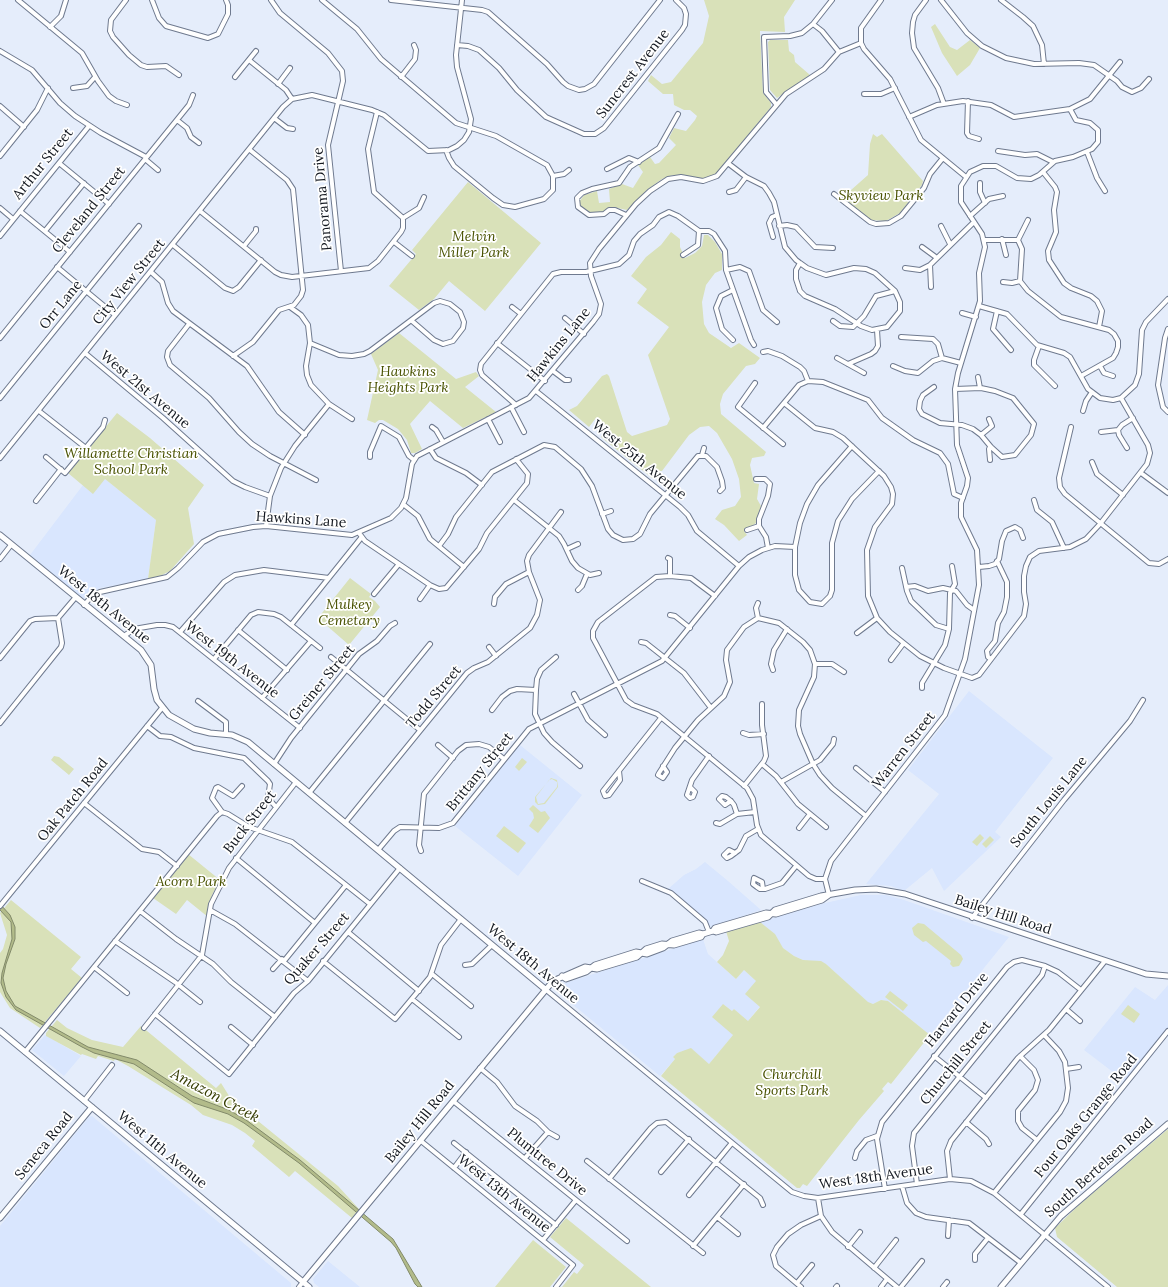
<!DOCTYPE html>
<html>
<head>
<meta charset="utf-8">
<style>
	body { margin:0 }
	canvas { display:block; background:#e5edfb }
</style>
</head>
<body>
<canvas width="1168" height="1287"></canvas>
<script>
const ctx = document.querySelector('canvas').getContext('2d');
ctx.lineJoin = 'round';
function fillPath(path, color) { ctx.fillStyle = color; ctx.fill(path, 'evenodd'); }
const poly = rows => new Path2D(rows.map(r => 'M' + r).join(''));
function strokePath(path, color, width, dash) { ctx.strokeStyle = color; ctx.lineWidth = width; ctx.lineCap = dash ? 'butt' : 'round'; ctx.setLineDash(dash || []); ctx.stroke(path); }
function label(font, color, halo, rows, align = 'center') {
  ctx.font = font + ' Lora,serif'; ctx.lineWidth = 3.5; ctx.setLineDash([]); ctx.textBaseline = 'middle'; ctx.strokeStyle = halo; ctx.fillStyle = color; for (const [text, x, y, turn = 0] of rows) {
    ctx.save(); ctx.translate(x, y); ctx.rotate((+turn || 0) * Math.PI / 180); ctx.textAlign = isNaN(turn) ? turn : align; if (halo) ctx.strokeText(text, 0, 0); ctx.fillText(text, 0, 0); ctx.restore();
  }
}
fillPath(poly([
	[105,479,156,520,148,579,100,588,82,599,30,555,83,485],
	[969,691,1053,758,995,832,1001,837,944,891,932,868,904,891,891,886,866,884,939,794,908,770],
	[520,745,582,795,518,876,455,826],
	[705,862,728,881,761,910,710,927,707,921,668,889,684,875,696,869],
	[861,895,886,895,904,900,1009,937,930,1035,888,1001,881,1000,873,1004,867,1002,826,964,803,960,794,956,783,948,760,922,825,903],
	[703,939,708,954,736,979,744,970,756,981,760,1006,748,1021,734,1009,732,1011,723,1004,733,1035,709,1064,691,1049,677,1053,673,1057,675,1059,660,1076,555,990,556,986],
	[1168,985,1168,1028,1126,1082,1084,1050,1135,987,1155,1000],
	[45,1035,81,1056,64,1076,32,1050],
	[92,1116,291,1283,291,1287,0,1287,0,1226,89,1117],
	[328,1261,360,1287,319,1287,314,1283,313,1279]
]), '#d9e6fe');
fillPath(poly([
	[704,0,795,0,784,17,785,32,760,31,763,93,771,103,771,107,716,174,703,179,673,175,662,179,647,190,627,210,613,207,602,212,587,212,582,208,579,202,584,195,597,191,599,203,610,202,609,189,622,184,633,188,643,172,638,165,650,157,655,164,659,163,676,145,669,138,674,128,686,131,695,120,697,116,690,110,684,110,674,105,673,94,663,94,648,81,651,75,662,84,671,82,703,43,709,16],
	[935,24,950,47,957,50,970,40,980,48,970,65,957,76,942,53,931,27],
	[770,40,788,40,789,51,794,55,795,62,810,75,777,98,770,90,768,42],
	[873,134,877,137,882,134,923,181,922,185,900,213,886,221,870,220,842,198,868,175,870,144],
	[468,182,541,243,485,311,449,281,434,299,419,310,389,286,416,254,412,250],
	[671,232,680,239,680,247,685,258,695,253,702,246,704,235,708,235,715,242,722,254,722,270,715,273,706,285,702,302,704,324,709,333,731,348,739,343,760,358,755,364,746,366,723,394,720,404,721,414,766,452,764,456,752,458,750,465,754,483,759,484,757,499,761,506,756,523,750,528,745,528,744,531,747,535,739,541,724,525,715,519,722,510,735,506,741,497,739,479,732,459,717,433,709,426,700,427,689,435,662,471,658,471,652,478,601,437,607,426,596,418,589,427,569,410,577,406,602,376,607,374,609,376,627,432,632,436,667,425,670,419,648,355,669,327,637,303,647,289,631,276,646,257,661,245],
	[399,333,456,379,476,372,479,376,465,387,496,412,463,428,430,401,410,424,422,449,415,453,411,453,407,440,398,429,383,420,379,420,375,423,367,420,378,370,371,354],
	[117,413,150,438,204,485,188,508,194,544,170,571,160,576,148,579,156,520,105,479,93,494,68,473],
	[350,578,371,594,369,597,375,601,380,607,349,645,318,618],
	[54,756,59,757,74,769,69,775,51,760],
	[522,758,527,762,519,771,515,767],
	[551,778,557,780,558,787,545,804,538,805,535,802,535,797],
	[552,779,557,782,557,787,544,803,538,804,536,797,549,780],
	[533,805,541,812,545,811,550,818,538,833,529,826,534,818,533,813,529,809],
	[504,826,526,843,518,853,496,836],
	[980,834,984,838,977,846,972,842],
	[990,836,994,840,986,848,982,844],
	[188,854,220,880,212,895,208,917,187,900,176,914,153,898],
	[11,900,81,957,71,969,82,978,40,1028,10,1008,0,992,0,953,3,949,7,935,0,913],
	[760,922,775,934,783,948,794,956,803,960,821,961,826,964,868,1002,873,1004,881,1000,888,1001,930,1035,891,1084,888,1082,882,1089,884,1091,859,1120,807,1186,803,1184,800,1188,797,1188,661,1076,675,1059,673,1057,677,1053,691,1048,709,1064,733,1035,712,1017,723,1004,732,1011,734,1009,748,1021,760,1007,745,994,756,981,744,970,736,979,717,962,723,955,729,941,726,931],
	[918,923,924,924,961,955,963,959,959,966,953,967,950,964,951,961,926,941,923,942,914,935,912,928],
	[890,991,908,1005,903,1011,885,997],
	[1128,1005,1140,1014,1134,1023,1121,1014],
	[57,1020,67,1028,92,1040,123,1047,141,1026,216,1088,221,1083,231,1099,338,1186,359,1209,352,1218,295,1171,289,1177,252,1146,255,1141,245,1133,232,1125,203,1115,191,1105,128,1066,115,1059,114,1061,98,1056,96,1059,82,1054,81,1055,46,1036,46,1033],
	[1168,1129,1168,1287,1117,1287,1057,1237,1055,1228,1079,1205],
	[566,1218,651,1287,562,1287,574,1272,577,1274,584,1265,550,1237],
	[533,1240,566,1267,550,1287,495,1287]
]), '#d9e1b9');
const water = poly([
	[0,904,10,915,15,927,15,939,6,964,3,978,6,991,15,1006,88,1047,137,1060,192,1096,229,1110,246,1120,300,1160,393,1239,422,1287,418,1287,415,1284,396,1248,391,1242,299,1163,244,1123,228,1114,194,1103,134,1064,94,1053,82,1047,16,1010,6,997,1,983,2,973,12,939,11,922,0,910,0,904]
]);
fillPath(water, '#b2bb8a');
strokePath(water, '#828a6a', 1);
const minor = poly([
	[18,0,82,53,98,81,109,96,116,101,127,105],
	[126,0,111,20,110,31,113,37,129,55,141,65,147,67,166,66,179,75],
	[152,0,159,18,166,26,208,38,218,34,228,14,228,5,226,0],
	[271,0,280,13,328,53,342,71,343,81,328,145,341,271],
	[322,0,357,29,381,59,456,123,496,136,547,165,553,176,553,190,544,199,515,207,503,205,493,198,454,166,449,158,446,150],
	[391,0,482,10,488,12,547,64,563,82,568,86,579,90,585,89,594,84,660,0],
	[881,0,861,28,861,43,864,49,890,79,921,140,966,177],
	[926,0,915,15,913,22,912,33,914,48,938,88,944,104],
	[941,0,967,33,982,46,1006,58,1034,64,1079,63,1094,65,1117,81,1122,87,1132,92,1141,88,1149,79],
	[1001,0,1023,17,1033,26,1042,45,1044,64],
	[813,24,822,31,839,52],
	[50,27,61,16,66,0],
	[457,45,468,46,479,50,499,68,517,90,546,117,584,134,595,134,604,128,682,30,685,25,686,14,684,8,676,0],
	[0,51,32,70,60,103,75,116,101,133,146,157],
	[249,60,286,90,292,99],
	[235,77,256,51],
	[401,77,415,59,416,50,414,45],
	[278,84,290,68],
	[73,88,87,86,95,77],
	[864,94,881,94,895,88],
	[968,101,967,133,969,136,979,139],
	[776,104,766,92,764,37,790,36,802,33,813,24,832,0],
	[0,106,24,127],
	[377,112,368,149,374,192,403,218,419,208,424,197],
	[909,117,937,105,963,101,991,105,1014,117,1070,109,1090,99,1120,62],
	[274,118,287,128,293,129],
	[177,120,187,128,191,137,199,143],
	[998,151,1025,155,1037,154,1053,162],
	[1087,152,1097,178,1105,191],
	[0,156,37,110,48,88],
	[145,159,158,170],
	[59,163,109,204],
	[729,164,746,177,764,186,769,193,774,202,785,247,796,260,800,263,807,268,826,275,854,268,866,269,875,273,895,291,900,302,900,311,887,327,872,330,861,326,835,309,805,296,800,291,796,279,796,270,800,263],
	[607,169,629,158,639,162],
	[1043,172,1055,187,1057,192,1054,210,1056,232,1048,251,1049,260,1064,283,1071,288,1091,296,1097,301,1102,311,1099,327],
	[553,176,564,174,569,170],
	[980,183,980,192,985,203],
	[729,192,736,190,746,177],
	[834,194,870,222,876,224,889,223,901,216,924,188,930,174,943,158],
	[0,208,13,219],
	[20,211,70,252],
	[200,211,275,272,281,275,292,277,369,268,378,261,401,232,403,228,403,218],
	[626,215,615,210,609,210,604,214,589,215,578,207,577,198,582,193,592,189,619,183,630,167,659,148,678,114],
	[970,216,989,199,1003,196],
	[779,226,787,225,796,227,815,247,833,248],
	[941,226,950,244],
	[45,231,84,183],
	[699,231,709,231,714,234,725,251,726,270,751,340,754,345],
	[0,236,89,126],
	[773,237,769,223,772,217,777,215],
	[1002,239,1006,255],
	[984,240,1018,240,1022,249,1020,281,1028,291,1061,317,1109,330,1114,334,1118,341,1118,347,1116,353,1113,358,1081,376],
	[1018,240,1028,220],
	[394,242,412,256],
	[173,245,225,288,233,291,239,287,261,260],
	[244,246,256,231,256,229],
	[922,247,937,258],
	[930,265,931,287],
	[57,267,115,315],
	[905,268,920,270,930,265,974,222],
	[726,270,740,267,749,271,763,310,777,322],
	[151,272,162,282,168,303,173,311,247,366,279,412,305,435],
	[1003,282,1012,283,1020,281],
	[979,306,1007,314,1037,345,1064,353,1070,357,1088,389,1100,398,1113,400,1121,398,1135,385,1139,374,1142,330,1146,322,1168,299],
	[290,307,301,315,308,325,310,343,306,366,307,375,311,385,329,404,352,419],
	[512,307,521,314],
	[997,311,993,329,1011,350],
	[962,313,976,317],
	[565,318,584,334],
	[833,321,840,326,853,327,864,316,876,296,895,291],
	[189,324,168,351,167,357,170,365,209,398,239,432,252,444,270,456,316,480],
	[1168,329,1165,338,1158,385,1163,407,1168,412],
	[901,337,933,339,938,344,942,358],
	[0,338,189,105,193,95],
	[733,340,722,329,716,308,721,296,733,290],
	[310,343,339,355,352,356,364,354,370,351,434,303,440,301,450,304,460,312,464,322,463,328,453,341,443,344,434,340,412,321],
	[497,343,545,381],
	[1039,346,1034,360,1034,365,1055,386],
	[763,352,768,351,782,356,800,367,804,371,808,381],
	[85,353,163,418,233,481,245,487,270,496],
	[233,356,253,342,279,310,294,305,301,296,303,290,293,189,287,180,250,150],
	[837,358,864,373],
	[848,364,871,354,875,351,878,346,877,330],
	[893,366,905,371,918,373,933,361,942,358,961,363],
	[1100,366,1104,373,1113,376],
	[553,371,565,380,569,380],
	[978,377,980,388],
	[755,383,738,407,783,444],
	[934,387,923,395,920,401,919,409,922,414,940,423,962,425,973,429,981,435,991,447,1002,457,1015,455,1031,435,1034,424,1013,398,995,391,981,388,955,389],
	[536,391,680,507,688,515,697,531,739,566],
	[0,398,139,226],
	[784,403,815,428,833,432,843,438,884,476,891,487,893,494,892,504,875,527,867,550,868,596,877,618,890,632,920,656,944,668,972,678,979,675,1024,616,1026,604,1024,592,1024,576,1026,566,1030,557,1039,551,1070,547,1086,539,1100,524,1147,464,1150,453,1148,445,1121,398],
	[516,405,482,375,480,370,481,364,553,274,561,272,586,272,619,264,629,255,634,241,640,234,653,225,659,217,669,212,678,216,699,231,698,245,683,255],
	[511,407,524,432],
	[39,411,86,448],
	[1083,411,1086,401,1092,392],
	[488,419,500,442],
	[432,427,436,430,443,442],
	[1071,427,1059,478,1060,487,1065,494,1149,563,1159,564,1168,559],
	[763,428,799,385,808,381,823,382,868,400,882,418,913,440,940,453,948,464,954,494,963,498],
	[1101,432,1118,430],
	[981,435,992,426,989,419],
	[852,446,818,485,807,504,800,523,795,547,795,575,799,590,810,602,822,604,830,596,832,590,832,543,838,521,852,499,879,471],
	[990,447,989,449,990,460],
	[1127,448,1119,435,1118,430,1122,425,1133,418],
	[430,449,436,458,466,473,482,485],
	[702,455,704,448],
	[46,457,65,473,103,427,105,420],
	[370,457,370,452,381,426,399,437,409,456,414,460],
	[0,458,283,107,292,99,312,95,372,110,384,115,428,151,449,150,457,146,464,140,469,132,471,119,457,67,456,55,462,0],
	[1092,462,1097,474,1123,495],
	[1141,473,1168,493],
	[756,479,765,479,770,484,768,496,759,519,759,526,766,537,768,548],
	[514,500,559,536,564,544,572,561,578,568,590,575,599,573],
	[1034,500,1037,510,1052,522,1064,548],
	[36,501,61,469],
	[403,504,418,516,430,539,464,567],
	[602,514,611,511],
	[266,526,270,496,281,468,295,446,329,404],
	[747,530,759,526],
	[359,533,365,541,430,585,439,589,446,588,479,549,487,533,527,483,528,474,516,459],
	[439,546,448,534,456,517,492,472,544,445,555,447,581,469,592,486,608,529,613,535,623,540,633,539,640,534,650,514,698,456,706,456,717,467,722,481,723,488,720,491],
	[567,549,578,544],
	[668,558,670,559,670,576],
	[0,559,11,545],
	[979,567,989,566,995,564,999,559,1002,541,1006,531,1015,527,1020,530,1023,538],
	[902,568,907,591,911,601,936,625,949,629],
	[529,572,527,561,529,555,561,512],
	[906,587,915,586,928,591,943,588,956,591,967,605,974,610],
	[578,590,582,586,587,574],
	[374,594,399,564],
	[715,596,691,578,670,576,656,577,598,622,593,631,593,638,626,700,633,705,657,714,747,788,753,799,757,825,761,835,809,876,816,879,825,879],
	[420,599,430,585],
	[758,603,756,608,758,618,779,623,803,642,810,650,815,664,814,677,799,710,798,726,800,734,813,764,820,775,832,788,866,816],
	[84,605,92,596,100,592,167,577,178,568,203,542,218,534,253,527,266,526,352,535,391,518,401,508,406,498,412,464,417,456,529,398,593,322,599,314,601,304,591,276,590,263,599,249,636,204,650,191,668,179,681,177,703,181,717,176,786,94,824,69,839,52,861,43],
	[670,615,675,616,690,628],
	[291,625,361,538],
	[238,630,287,670],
	[180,632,224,582,235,575,264,570,329,578],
	[857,633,877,618],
	[124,636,134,629,157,625,165,625,173,627,300,728],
	[641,642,646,643,684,673,711,708],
	[489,647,496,656],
	[331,657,420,730],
	[0,658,30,621,35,619,58,618,75,598],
	[214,659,251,615,258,612,274,614,281,617,320,648],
	[991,659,988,657,987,651,995,641,998,623,1004,612,1007,597,1007,582,997,561],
	[891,660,903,644],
	[815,664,832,664,844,672],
	[773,670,771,664,774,650,787,629],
	[922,688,922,683,945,645,949,629,950,593,955,584,952,566],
	[536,690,535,714,544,733,552,742,580,766],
	[574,694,588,720,605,735],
	[262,698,311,641],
	[198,701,226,722,226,734],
	[492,710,502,697,510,691,517,689,536,690,537,679,541,670,556,657],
	[0,723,61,647,62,643,58,618],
	[147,726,160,736,171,737,194,748,244,758,268,781,270,784,268,798,276,807],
	[743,733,749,735,764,734],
	[438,745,453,758],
	[274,764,291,738,359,654,377,641,390,626,395,623],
	[762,764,776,776,798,804,826,827],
	[663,766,667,772,663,778,658,775,659,773,675,748,698,720,724,696,730,682,726,660,727,650,744,627,758,618],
	[856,768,885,792],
	[619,771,620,780,609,795,605,796,603,791,661,718],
	[781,782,820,760,833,744,834,739],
	[744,786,764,761,766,756,762,725,762,704],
	[690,787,695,792,693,797,690,798,687,795,692,780,709,756],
	[309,793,430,644],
	[731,801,725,805,719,799,722,796,726,797,731,801,734,805,737,814],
	[84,803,142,849,159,852,177,866],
	[222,812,228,814,249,827,292,842,370,904],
	[222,812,212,798,216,788,218,787,233,796,242,786],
	[345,823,467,673,474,668,488,662,530,628,537,615,540,600,529,572,506,584,495,597,494,604],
	[716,823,720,824,737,814,755,812],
	[799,828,810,814],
	[378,850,394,831,400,827,439,828,453,823,529,729,662,661,739,566,749,557,762,550,775,546,795,547],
	[421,851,419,845,424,794,458,751,466,745,479,744,489,747,504,759],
	[735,853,729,850,724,855,727,858,731,856,739,850,746,836,758,829],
	[236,858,315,923],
	[642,881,671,893,705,922,709,932],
	[763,889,762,882,754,878,753,884,757,887,760,889,765,889,782,883,796,866],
	[829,895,825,879,831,861,945,715,965,659,979,585,977,550,961,517,961,503,967,486,968,478,957,445,955,389,958,373,980,301,979,273,985,247,982,234,961,202,961,186,970,172,983,166,996,166,1017,178,1031,179,1039,175,1055,161,1073,157,1092,149,1098,142,1098,130,1090,123,1076,120,1070,109],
	[0,906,162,708],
	[210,910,235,924,308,981],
	[140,911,176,939,213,964,231,982,275,1017],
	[972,918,1064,800,1130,721,1143,700],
	[348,932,419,991],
	[115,941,175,982,200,1002],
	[284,961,346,885],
	[323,961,395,1019,430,977,441,945,461,919],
	[465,965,472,964,492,945],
	[94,967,127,993],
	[273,969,282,959],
	[432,974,471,1006],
	[545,989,792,1192,804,1196,818,1198,950,1179,971,1181,994,1193,1108,1287],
	[412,999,459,1037],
	[1066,1009,1080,1021],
	[155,1014,229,1074,294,993,308,981,400,868],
	[231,1027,253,1045],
	[144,1028,202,955,211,904,229,868,296,782],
	[25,1052,217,816,222,812],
	[934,1056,986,1098],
	[1020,1056,1034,1070,1038,1080,1035,1090,1018,1111,1018,1121,1022,1128,1037,1140],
	[480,1068,497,1082,515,1106,537,1121,548,1132,557,1137],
	[1066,1069,1079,1067],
	[84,1101,112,1065],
	[453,1101,627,1241],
	[966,1122,986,1139,989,1144],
	[421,1141,573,1265,556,1287],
	[454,1143,556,1225],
	[525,1158,548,1132],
	[855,1158,857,1151,866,1140,877,1136],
	[587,1161,703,1253],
	[454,1168,466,1152],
	[661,1172,689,1139],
	[609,1179,651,1128,657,1123,666,1122,760,1198,763,1205],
	[950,1179,947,1151,951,1141,1018,1058,1049,1030,1105,961],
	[917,1184,912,1146,914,1133,1042,975,1045,966],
	[902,1186,907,1203,916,1213,926,1217,969,1223,1021,1263],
	[885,1189,877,1139,882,1122,1007,967,1014,962,1022,960,1045,966,1058,972,1081,990],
	[994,1193,1060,1112,1066,1101,1068,1088,1065,1062,1059,1051,1044,1035],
	[689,1195,731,1144],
	[818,1198,821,1216,832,1232,897,1287],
	[1021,1214,1168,1031],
	[717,1217,738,1234],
	[948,1236,949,1220],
	[543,1240,576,1200],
	[693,1246,744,1184],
	[848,1247,860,1232],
	[975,1260,975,1254,988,1238],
	[874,1268,896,1240],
	[797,1283,812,1265],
	[299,1287,303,1282],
	[801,1287,776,1266,773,1255,777,1247,788,1234,801,1225,821,1216],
	[836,1287,837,1286],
	[881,1287,887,1279],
	[901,1287,922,1261],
	[943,1287,947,1282]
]);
const major = poly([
	[0,535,141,650,151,665,154,689,157,700,169,715,194,729,210,733,232,735,248,742,545,989],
	[713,931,716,932,768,917,775,910,821,896,855,890,876,889,905,894,1146,974,1168,976],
	[562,976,566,979,586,972,595,965,636,952,647,954,663,948,672,941,699,933,703,934],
	[0,1031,309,1287],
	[0,1218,92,1107],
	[303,1282,553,981,585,967,597,969,637,957,646,949,662,944,674,945,701,937,703,934,713,931,715,928,766,913,776,914,822,900,829,895],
	[1001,1287,1061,1216,1168,1124]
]);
strokePath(minor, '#6f7a8f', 6);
strokePath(major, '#6f7a8f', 7);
strokePath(minor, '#fff', 4);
strokePath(major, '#fff', 5);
label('14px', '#131820', '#fff', [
	["Suncrest Avenue",633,74,-52],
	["Arthur Street",43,164,-51],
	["Panorama Drive",323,199,-95],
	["Cleveland Street",89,210,-51],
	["City View Street",129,282,-51],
	["Orr Lane",61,305,-51],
	["Hawkins Lane",559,345,-51],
	["West 21st Avenue",145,390,40],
	["West 25th Avenue",639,460,39],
	["Hawkins Lane",301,520,4],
	["West 18th Avenue",104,605,39],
	["West 19th Avenue",232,660,38],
	["Greiner Street",322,683,-50],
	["Todd Street",434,697,-50],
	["Warren Street",904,750,-52],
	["Brittany Street",480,772,-51],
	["Oak Patch Road",73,800,-51],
	["South Louis Lane",1049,802,-51],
	["Buck Street",250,822,-52],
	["Bailey Hill Road",1003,915,18],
	["Quaker Street",317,949,-49],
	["West 18th Avenue",533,964,40],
	["Harvard Drive",957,1010,-51],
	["Churchill Street",956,1063,-51],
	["Four Oaks Grange Road",1086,1116,-51],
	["Bailey Hill Road",420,1122,-51],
	["Seneca Road",44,1146,-51],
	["West 11th Avenue",162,1150,40],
	["Plumtree Drive",547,1162,39],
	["South Bertelsen Road",1099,1168,-42],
	["West 18th Avenue",876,1177,-8],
	["West 13th Avenue",504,1194,39]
]);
label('italic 14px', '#495200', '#fff', [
	["Skyview Park",881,196],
	["Melvin",474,237],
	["Miller Park",474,253],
	["Hawkins",408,372],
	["Heights Park",408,388],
	["Willamette Christian",131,454],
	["School Park",131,470],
	["Mulkey",349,605],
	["Cemetary",349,621],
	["Acorn Park",191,882],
	["Churchill",792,1075],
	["Sports Park",792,1091]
]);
label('italic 15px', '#343b00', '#fff', [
	["Amazon Creek",215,1096,28]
]);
</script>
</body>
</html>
